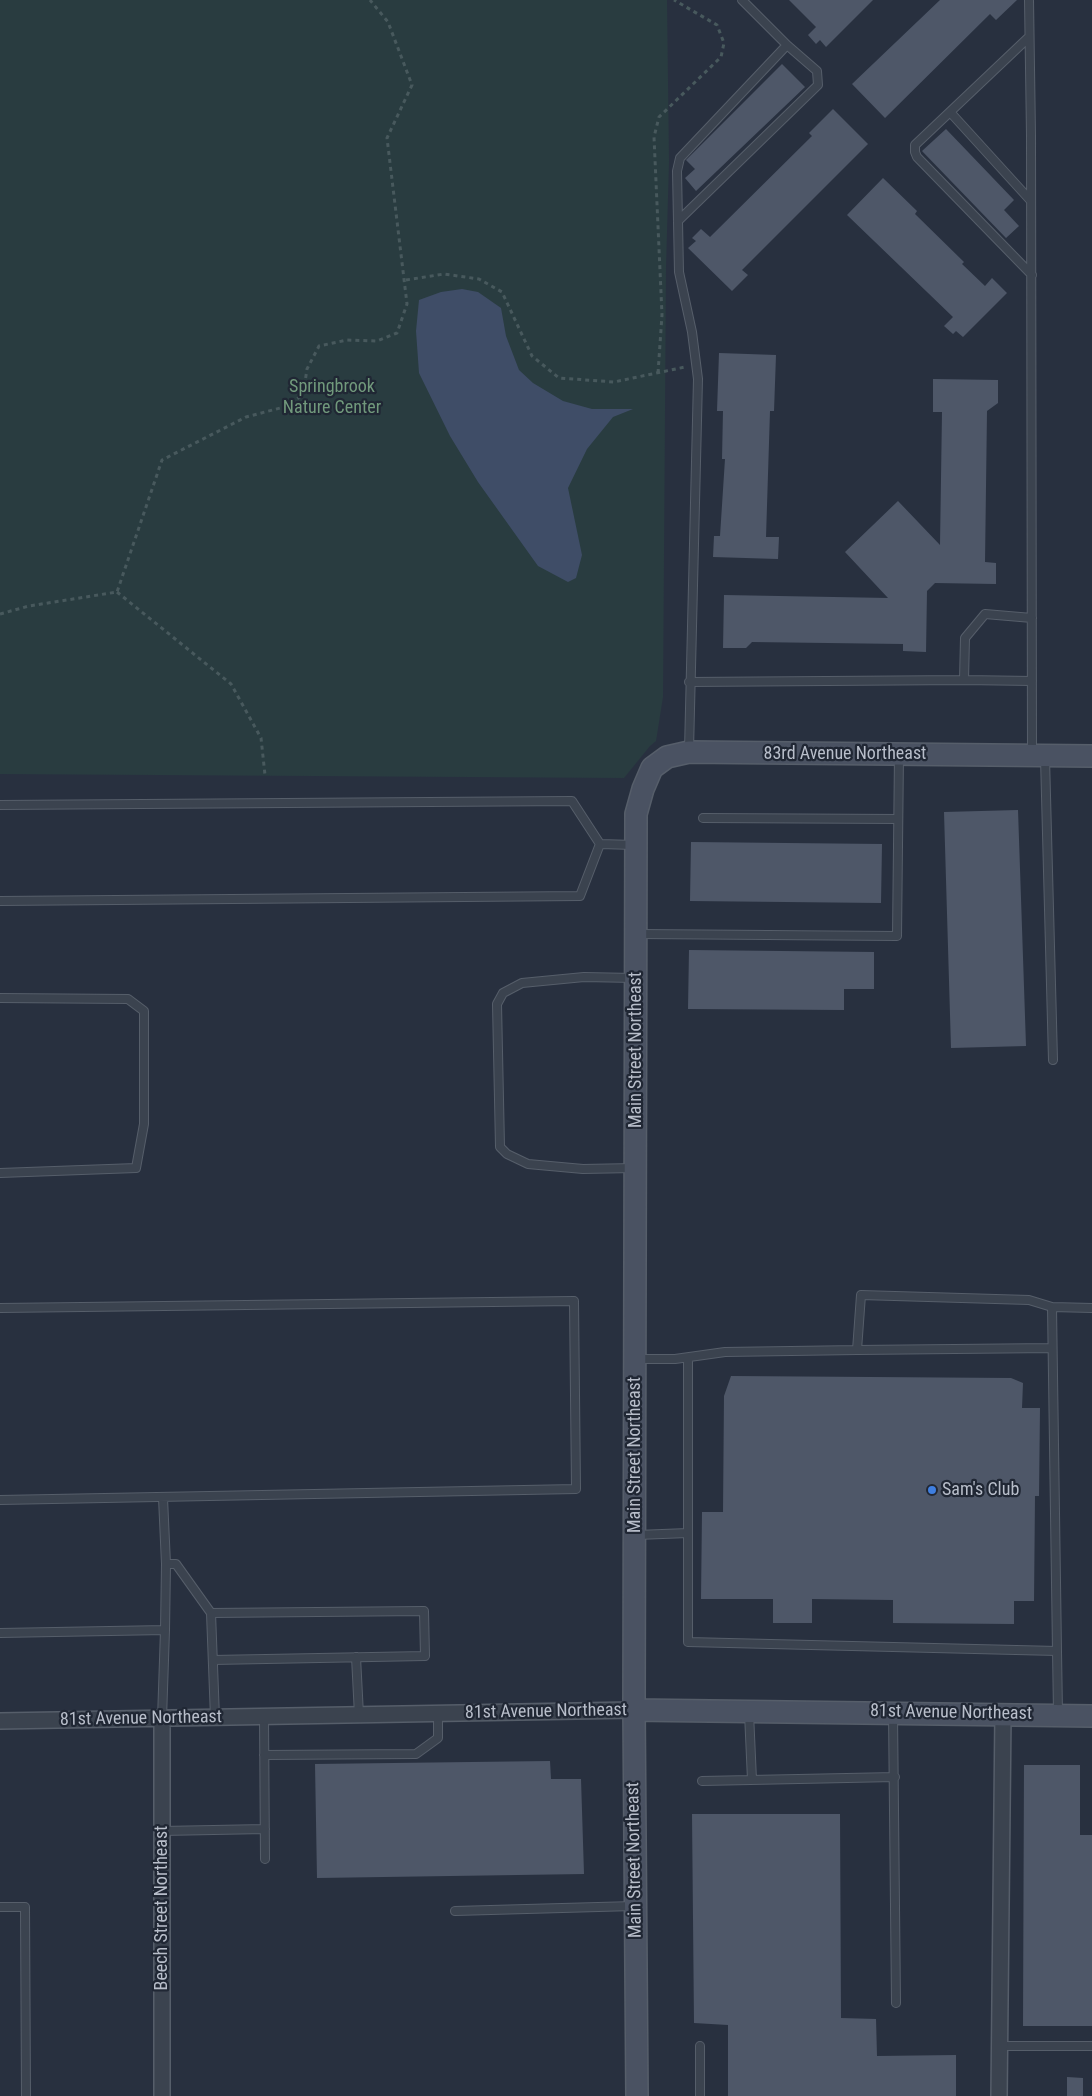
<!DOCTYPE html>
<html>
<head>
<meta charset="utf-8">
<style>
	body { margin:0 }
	canvas { display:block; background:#28303f }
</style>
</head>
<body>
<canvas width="1092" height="2096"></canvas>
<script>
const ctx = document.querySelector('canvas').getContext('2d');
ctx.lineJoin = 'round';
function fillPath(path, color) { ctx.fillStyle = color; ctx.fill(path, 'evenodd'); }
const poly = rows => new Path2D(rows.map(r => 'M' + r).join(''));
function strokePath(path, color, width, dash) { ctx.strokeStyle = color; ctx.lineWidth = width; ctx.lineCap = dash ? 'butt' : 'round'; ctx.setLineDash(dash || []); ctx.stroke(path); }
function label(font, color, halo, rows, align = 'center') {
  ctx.font = font + ' "Roboto Condensed",sans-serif'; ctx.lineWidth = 4.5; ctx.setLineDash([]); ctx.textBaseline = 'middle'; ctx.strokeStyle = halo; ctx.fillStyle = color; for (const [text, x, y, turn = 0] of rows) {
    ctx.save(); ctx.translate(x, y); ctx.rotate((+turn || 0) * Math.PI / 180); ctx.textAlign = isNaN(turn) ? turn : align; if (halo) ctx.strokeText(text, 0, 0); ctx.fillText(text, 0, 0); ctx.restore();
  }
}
fillPath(poly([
	[0,0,667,0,669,162,666,267,663,697,656,741,650,746,624,778,0,774]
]), '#293c40');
fillPath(poly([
	[462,289,478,292,501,308,506,336,519,370,533,383,563,401,592,409,633,409,613,417,587,449,568,488,582,555,576,578,568,582,538,566,478,482,450,436,419,373,416,331,419,300,441,292]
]), '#3f4d67');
fillPath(poly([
	[789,0,873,0,826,47,820,40,816,44,808,35,816,27],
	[940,0,1017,0,996,20,990,14,885,118,852,84],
	[782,64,805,87,696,191,685,178,695,169,686,160],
	[833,109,868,144,742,270,748,275,732,291,688,248,696,241,692,238,701,229,710,237,812,136,809,133],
	[946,129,1014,200,1004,210,1019,226,1006,238,922,151],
	[883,178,917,211,915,214,964,262,962,264,985,286,992,278,1007,293,963,337,956,331,953,334,944,326,953,317,847,215],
	[719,353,776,355,774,411,770,411,766,537,779,537,778,559,713,557,714,536,720,536,725,459,722,459,723,411,717,411],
	[933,379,998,380,998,403,987,411,985,562,996,563,996,584,935,583,927,591,926,652,903,651,903,644,752,642,746,648,723,648,724,595,888,598,845,552,898,501,940,545,942,412,933,412],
	[1018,810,1026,1046,951,1048,944,812],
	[691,842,882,844,881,903,690,901],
	[689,950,874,952,874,989,844,989,844,1010,688,1009],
	[731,1376,1011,1378,1023,1383,1022,1408,1040,1408,1039,1496,1035,1496,1034,1601,1014,1601,1014,1624,893,1623,893,1600,812,1599,812,1623,773,1623,773,1599,701,1599,702,1512,723,1512,724,1396],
	[550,1761,551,1779,581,1779,584,1874,317,1878,315,1764],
	[1024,1765,1080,1765,1080,1835,1092,1835,1092,2026,1023,2026],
	[692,1814,840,1814,841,2018,876,2019,877,2056,956,2055,956,2096,728,2096,728,2025,694,2023],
	[1067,2077,1083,2078,1083,2096,1067,2096]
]), '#4e5768');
const lane = poly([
	[1029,0,1031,135,1032,754],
	[1029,37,915,145,915,152,917,157,1032,275],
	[950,112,1031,201],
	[678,221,818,85,817,71,787,45],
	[964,680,1032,681],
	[689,682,964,680,965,638,985,614,1032,618],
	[689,750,698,379,692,332,679,272,677,171,680,158,787,45,742,0],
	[1045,758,1053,1060],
	[0,805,572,801,600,844],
	[703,818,898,819],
	[600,844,634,845],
	[0,901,580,896,600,844],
	[638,934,897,936,899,755],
	[0,998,128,999,144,1011,144,1124,136,1168,0,1173],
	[634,1168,583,1169,528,1164,507,1154,500,1147,497,1004,503,993,522,983,584,977,634,978],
	[1052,1307,1057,1651],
	[0,1308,574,1301,576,1489,0,1500],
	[857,1350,1052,1348],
	[688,1358,688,1642,1057,1651,1058,1713],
	[637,1359,675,1359,725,1352,857,1350,861,1295,1029,1300,1052,1307,1092,1308],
	[163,1498,166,1564,165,1630],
	[637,1535,688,1533],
	[166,1564,176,1564,211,1613,215,1718],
	[211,1613,424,1611,425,1656,213,1660],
	[0,1633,165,1630,162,1719],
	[356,1657,359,1715],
	[749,1713,752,1780],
	[893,1714,896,2003],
	[264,1716,265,1859],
	[264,1755,416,1754,438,1738,438,1713],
	[702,1781,895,1777],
	[162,1831,265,1829],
	[0,1907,25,1907,26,2096],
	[455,1911,634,1906],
	[700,2046,700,2096],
	[1000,2046,1092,2046]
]);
const street = poly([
	[162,1719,162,2096],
	[0,1721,634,1710],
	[999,2096,1003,1714]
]);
const secondary = poly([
	[634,1710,1092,1716],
	[637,2096,634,1710,636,814,643,789,652,768,667,757,689,752,1092,756]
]);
strokePath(lane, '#565e6a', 10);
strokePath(street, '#565e6a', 18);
strokePath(secondary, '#565e6a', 24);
strokePath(poly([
	[406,280,444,274,479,279,502,292,532,356,559,378,614,382,685,367],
	[658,373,662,315,654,137,659,117,721,57,724,43,717,25,674,0],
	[117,592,231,684,261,738,265,775],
	[0,614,29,606,117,592,162,460,246,417,284,407,303,395,307,369,319,346,347,340,377,341,397,333,407,304,387,138,412,85,388,22,370,0]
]), '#48595d', 3, [4, 4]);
strokePath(lane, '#3b434f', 8);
strokePath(street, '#3b434f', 15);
strokePath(secondary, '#4a5262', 21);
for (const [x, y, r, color] of [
	[932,1490,5,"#3f7fe0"]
]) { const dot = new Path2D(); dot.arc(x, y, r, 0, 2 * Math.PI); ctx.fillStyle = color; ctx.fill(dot); strokePath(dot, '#202734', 2); }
label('18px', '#71997c', '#202734', [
	["Springbrook",332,387],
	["Nature Center",332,408]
]);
label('18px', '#b8beca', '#202734', [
	["83rd Avenue Northeast",845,754],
	["Main Street Northeast",636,1050,-90],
	["Main Street Northeast",635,1455,-90],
	["81st Avenue Northeast",546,1712,-1],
	["81st Avenue Northeast",951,1713,1],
	["81st Avenue Northeast",141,1719,-1],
	["Main Street Northeast",635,1860,-91],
	["Beech Street Northeast",162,1908,-90]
]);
label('18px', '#b8beca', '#202734', [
	["Sam's Club",942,1490]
], 'left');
</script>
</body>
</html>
